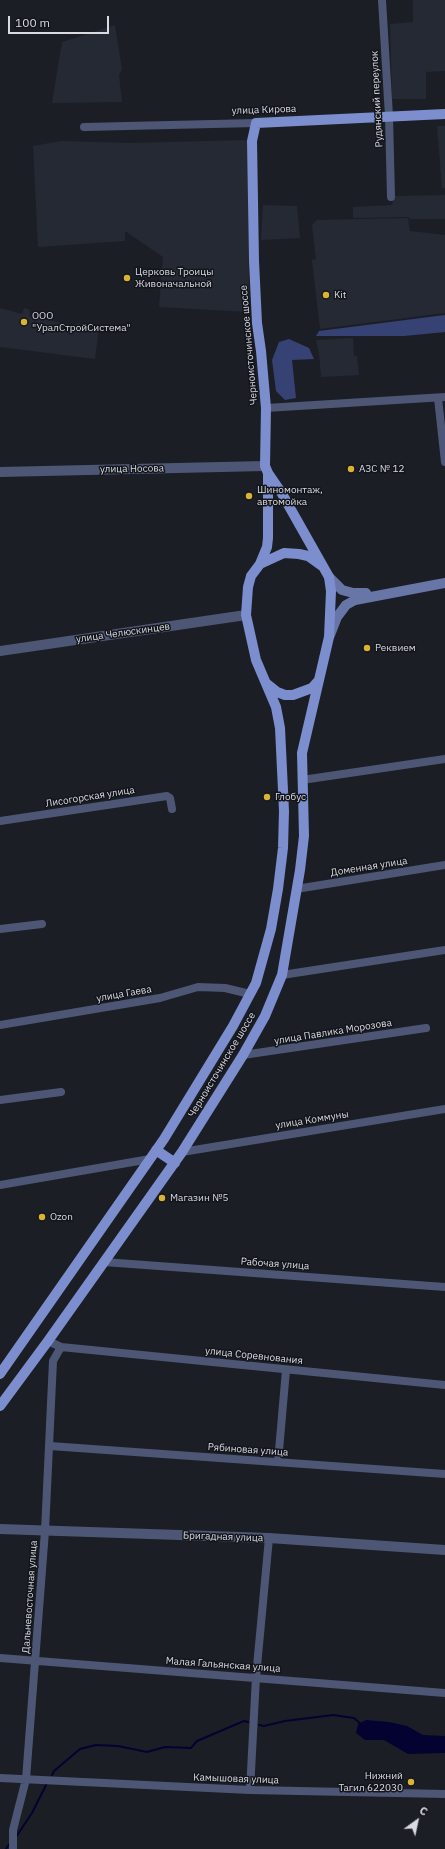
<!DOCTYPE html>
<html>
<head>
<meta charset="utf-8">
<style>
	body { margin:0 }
	#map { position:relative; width:445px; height:1849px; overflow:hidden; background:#1c1e26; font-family:"IBM Plex Sans",sans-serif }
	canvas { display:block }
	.north { position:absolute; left:397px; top:1801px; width:40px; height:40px; -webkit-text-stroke:3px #13151c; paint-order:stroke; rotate:33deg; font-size:11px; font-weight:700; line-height:16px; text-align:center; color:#d9dbe0 }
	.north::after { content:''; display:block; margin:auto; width:14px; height:18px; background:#d9dbe0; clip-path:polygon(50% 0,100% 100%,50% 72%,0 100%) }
	.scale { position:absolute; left:8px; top:16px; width:101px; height:18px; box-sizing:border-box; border:2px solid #d9dbe0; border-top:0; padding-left:5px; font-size:12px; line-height:14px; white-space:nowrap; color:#d9dbe0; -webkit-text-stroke:3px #13151c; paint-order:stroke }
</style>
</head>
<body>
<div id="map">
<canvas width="445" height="1849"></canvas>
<div class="north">С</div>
<div class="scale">100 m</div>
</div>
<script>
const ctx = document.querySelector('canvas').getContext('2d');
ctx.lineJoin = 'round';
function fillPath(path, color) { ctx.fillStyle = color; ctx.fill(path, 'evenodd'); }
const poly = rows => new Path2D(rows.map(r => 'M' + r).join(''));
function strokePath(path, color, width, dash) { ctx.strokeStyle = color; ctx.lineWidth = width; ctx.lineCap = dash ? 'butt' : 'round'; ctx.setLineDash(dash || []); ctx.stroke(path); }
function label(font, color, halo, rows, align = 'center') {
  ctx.font = font + ' "IBM Plex Sans",sans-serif'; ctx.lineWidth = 3; ctx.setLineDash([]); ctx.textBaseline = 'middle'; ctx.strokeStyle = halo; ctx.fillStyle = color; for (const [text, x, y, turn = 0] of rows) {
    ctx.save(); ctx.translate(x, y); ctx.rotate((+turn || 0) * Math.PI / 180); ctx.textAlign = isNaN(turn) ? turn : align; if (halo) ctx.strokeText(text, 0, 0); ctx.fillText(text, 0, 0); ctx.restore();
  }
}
fillPath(poly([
	[413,0,445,0,445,71,426,72,426,99,392,99,390,24,413,22],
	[115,25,122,70,119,75,122,102,52,103,62,42],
	[437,126,445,126,445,188,442,188],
	[248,140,249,312,159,307,163,257,125,231,125,241,38,247,33,146,61,141,129,143],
	[445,195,445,219,411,219,408,217,353,218,353,207,392,205,394,196],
	[263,205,297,206,300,238,261,240],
	[408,218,410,231,445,235,445,313,320,329,312,260,316,259,312,225,317,220],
	[0,308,22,314,24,308,30,310,29,316,76,326,77,323,99,328,95,359,0,347],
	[353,338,354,356,357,356,359,375,321,377,319,353,316,340]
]), '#252934');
fillPath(poly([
	[445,315,445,332,404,336,316,336,319,331],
	[289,339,309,348,314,359,292,360,296,398,285,400,276,391,272,360,279,342]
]), '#354273');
fillPath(poly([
	[366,1720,389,1722,407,1726,423,1735,445,1736,445,1753,408,1754,384,1740,365,1740,356,1733,358,1724]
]), '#040231');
strokePath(poly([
	[259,1725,264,1726,285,1721,333,1715,354,1718,362,1725],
	[52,1775,54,1771,80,1749,96,1745,118,1746,147,1752,165,1747,191,1748,197,1741,244,1721,248,1722],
	[16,1837,32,1813,46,1785],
	[6,1849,10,1843]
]), '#040231', 2);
strokePath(poly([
	[382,0,389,116,391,197],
	[84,127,256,123],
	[438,398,445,462],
	[266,408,445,397],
	[302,780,445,759],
	[0,821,167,796,170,798,172,809],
	[296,889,445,865],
	[0,929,42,924],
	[282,975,445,950],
	[0,1025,160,998,198,987,225,988,250,994],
	[243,1055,426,1028],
	[0,1100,61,1092],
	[182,1152,445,1109],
	[0,1185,150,1159],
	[104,1262,445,1287],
	[48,1341,61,1347,445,1385],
	[50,1446,445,1474],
	[278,1462,286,1370],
	[0,1658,445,1693],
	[0,1778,250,1790,445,1794],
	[250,1790,256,1677,269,1538],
	[13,1849,13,1830,26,1779,45,1531,53,1361,61,1347]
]), '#4d5775', 8);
strokePath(poly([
	[0,472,265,466],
	[0,651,246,615],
	[0,1529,269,1538,445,1550]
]), '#4d5775', 10);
strokePath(poly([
	[329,577,342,590,353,593,366,593],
	[330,635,337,617,346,605,355,600,445,583]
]), '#6776a7', 10);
strokePath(poly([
	[260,564,267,547,268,538,268,473,265,466,266,408,261,351,257,323,254,261,252,141,256,123,445,114],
	[267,684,277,692,285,695,293,695,312,688,319,680,329,637,331,591,329,577,281,492,268,473],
	[156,1150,175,1163],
	[0,1374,164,1139,233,1026,256,983,271,929,278,889,283,848,284,811,280,728,276,707,256,660,246,615,248,587,251,576,260,564,284,553,299,554,308,556,322,566],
	[0,1406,48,1341,182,1152,243,1055,265,1016,282,975,300,870,304,836,302,753,319,680]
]), '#7c8ece', 10);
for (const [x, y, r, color] of [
	[127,278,4,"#dab333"],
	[326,295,4,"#dab333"],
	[24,322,4,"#dab333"],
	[351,469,4,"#dab333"],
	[249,496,4,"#dab333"],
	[367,648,4,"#dab333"],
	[267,797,4,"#dab333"],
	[162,1198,4,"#dab333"],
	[42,1217,4,"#dab333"],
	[411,1782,4,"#dab333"]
]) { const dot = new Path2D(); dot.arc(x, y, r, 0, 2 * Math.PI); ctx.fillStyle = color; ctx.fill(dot); strokePath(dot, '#13151c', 1.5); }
label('10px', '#d9dbe0', '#13151c', [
	["Рудянский переулок",377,99,-93],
	["улица Кирова",264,110,-2],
	["Черноисточинское шоссе",249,345,-95],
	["улица Носова",132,469,-1],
	["улица Челюскинцев",123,633,-8],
	["Лисогорская улица",90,797,-9],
	["Доменная улица",369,867,-9],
	["улица Гаева",124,994,-10],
	["улица Павлика Морозова",333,1032,-9],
	["Черноисточинское шоссе",222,1065,-59],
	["улица Коммуны",312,1120,-9],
	["Рабочая улица",275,1264,4],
	["улица Соревнования",254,1356,6],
	["Рябиновая улица",248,1450,4],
	["Бригадная улица",223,1537,2],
	["Дальневосточная улица",30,1597,-86],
	["Малая Гальянская улица",223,1665,4],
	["Камышовая улица",236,1779,2]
]);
label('10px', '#d9dbe0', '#13151c', [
	["Церковь Троицы",135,272],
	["Живоначальной",135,284],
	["Kit",334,295],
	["ООО",32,316],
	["\"УралСтройСистема\"",32,328],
	["АЗС № 12",359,469],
	["Шиномонтаж,",257,490],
	["автомойка",257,502],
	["Реквием",375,648],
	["Глобус",275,797],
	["Магазин №5",170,1198],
	["Ozon",50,1217],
	["Нижний",403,1776,"right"],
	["Тагил 622030",403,1788,"right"]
], 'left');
</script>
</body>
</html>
